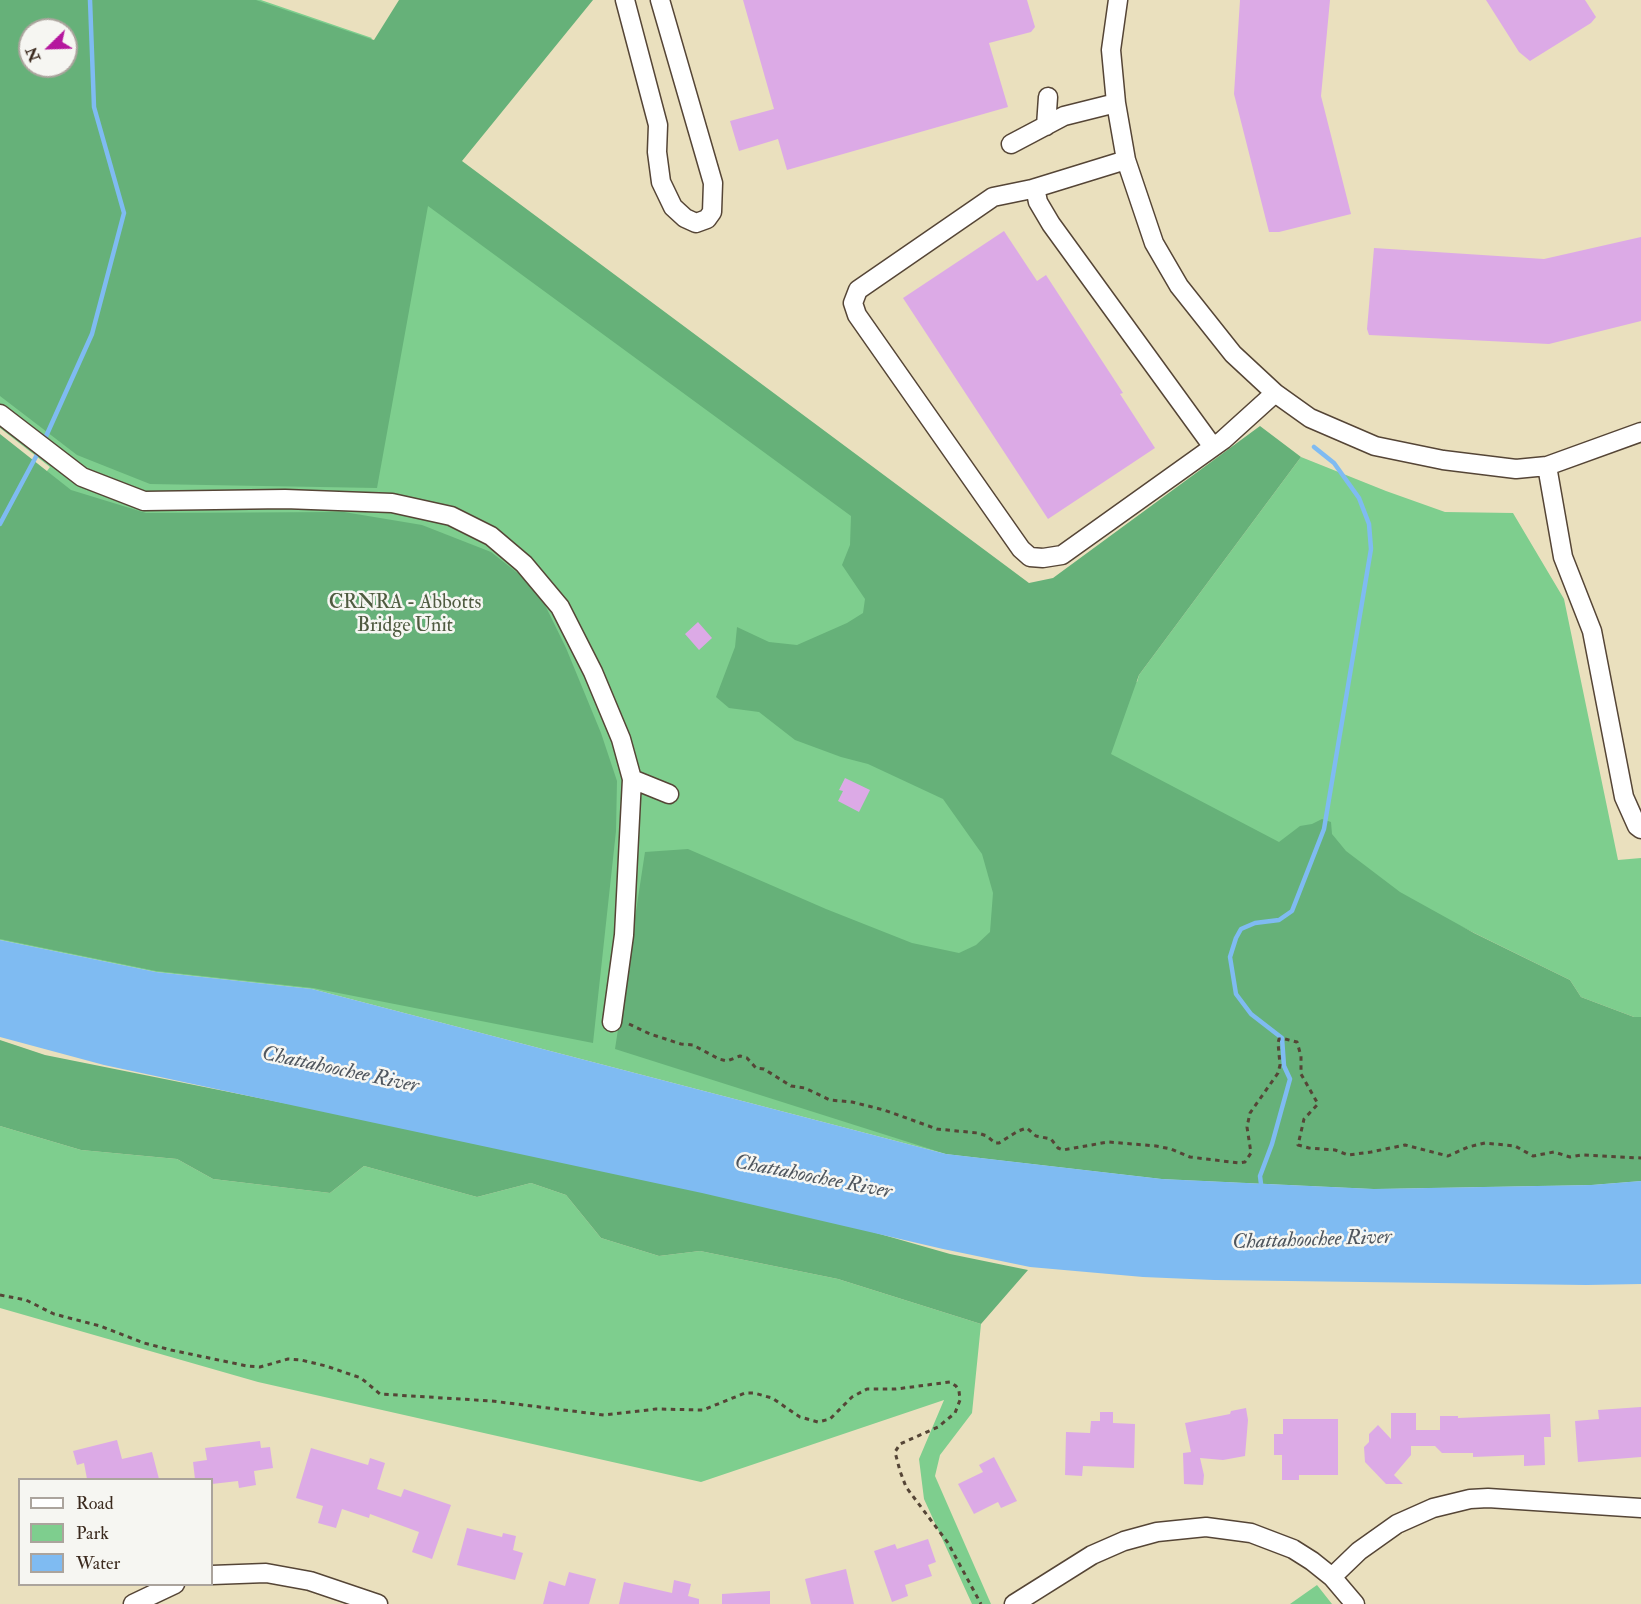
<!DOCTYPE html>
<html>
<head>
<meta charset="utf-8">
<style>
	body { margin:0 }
	#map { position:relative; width:1641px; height:1604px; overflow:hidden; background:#eae0be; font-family:"IM FELL Double Pica",serif }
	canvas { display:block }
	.legend { position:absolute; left:18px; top:1478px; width:195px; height:108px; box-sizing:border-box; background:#f6f6f2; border:2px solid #aba49d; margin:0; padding:8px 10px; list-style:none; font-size:18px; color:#3b2a1e }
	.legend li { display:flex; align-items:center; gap:12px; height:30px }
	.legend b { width:30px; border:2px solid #aba49d }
	.north { position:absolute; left:18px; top:18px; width:60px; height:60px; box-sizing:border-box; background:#f6f6f2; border:2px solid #aba49d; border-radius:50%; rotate:247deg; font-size:16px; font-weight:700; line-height:24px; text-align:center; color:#3b2a1e }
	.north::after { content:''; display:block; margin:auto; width:21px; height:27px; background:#b5179e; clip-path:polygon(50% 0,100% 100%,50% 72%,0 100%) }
</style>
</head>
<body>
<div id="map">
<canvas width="1641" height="1604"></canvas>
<ul class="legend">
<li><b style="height:8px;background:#fff"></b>Road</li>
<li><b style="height:16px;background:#7ece8e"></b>Park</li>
<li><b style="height:16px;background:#7fbbf2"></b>Water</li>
</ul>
<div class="north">N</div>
</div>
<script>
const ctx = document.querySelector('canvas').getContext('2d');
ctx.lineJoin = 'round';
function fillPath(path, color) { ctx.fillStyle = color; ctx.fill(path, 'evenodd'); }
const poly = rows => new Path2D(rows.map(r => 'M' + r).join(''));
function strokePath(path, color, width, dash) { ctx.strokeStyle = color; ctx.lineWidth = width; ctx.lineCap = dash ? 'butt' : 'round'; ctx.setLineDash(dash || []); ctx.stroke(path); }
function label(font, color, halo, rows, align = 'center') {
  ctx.font = font + ' "IM FELL Double Pica",serif'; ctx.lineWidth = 5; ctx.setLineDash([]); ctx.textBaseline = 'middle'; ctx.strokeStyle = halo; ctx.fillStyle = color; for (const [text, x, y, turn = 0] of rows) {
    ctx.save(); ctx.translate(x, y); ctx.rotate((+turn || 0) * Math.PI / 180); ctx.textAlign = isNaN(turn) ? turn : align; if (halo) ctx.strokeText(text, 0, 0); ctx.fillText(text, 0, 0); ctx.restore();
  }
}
fillPath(poly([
	[0,0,261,0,372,38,339,83,1137,682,1139,675,1301,457,1386,491,1445,512,1513,513,1564,599,1618,860,1641,858,1641,1017,1634,1017,1581,997,1570,980,1460,926,1641,1062,1641,1181,1591,1185,1374,1189,1162,1179,946,1154,312,989,156,972,0,940,0,533,50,467,0,428],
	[30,30,66,30,66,66,30,66],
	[0,1126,81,1150,177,1159,213,1179,330,1193,364,1166,477,1197,531,1183,566,1195,601,1238,659,1256,700,1251,838,1279,981,1324,972,1413,940,1455,935,1476,991,1604,972,1604,924,1499,919,1459,944,1400,701,1482,258,1382,0,1308],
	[1317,1585,1332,1604,1290,1604]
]), '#7ece8e');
fillPath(poly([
	[0,0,256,0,374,40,399,0,593,0,462,161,1029,583,1053,578,1260,426,1301,457,1139,675,1111,754,1279,842,1300,826,1312,824,1322,819,1331,822,1332,834,1346,851,1400,892,1474,933,1570,980,1581,997,1634,1017,1641,1017,1641,1181,1591,1185,1374,1189,1162,1179,946,1154,615,1049,645,852,688,849,826,909,912,943,959,953,976,945,990,932,993,893,982,854,943,799,868,764,841,757,795,740,759,712,729,708,716,697,735,647,737,627,769,642,797,645,847,623,863,613,865,599,842,565,850,545,851,516,428,206,377,488,150,484,77,455,0,396],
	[30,30,66,30,66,66,30,66],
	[0,434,71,490,146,513,344,512,422,525,491,552,524,578,544,603,566,648,601,733,617,781,616,831,593,1043,313,988,156,971,0,939],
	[0,1040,45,1055,284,1103,544,1138,950,1254,1028,1270,981,1324,838,1279,700,1251,659,1256,601,1238,566,1195,531,1183,477,1197,364,1166,330,1193,213,1179,177,1159,81,1150,0,1126]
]), '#66b179');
fillPath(poly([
	[0,940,156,972,312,989,946,1154,1162,1179,1374,1189,1591,1185,1641,1181,1641,1284,1586,1285,1214,1280,1143,1277,1030,1267,943,1249,702,1193,104,1065,0,1037]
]), '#7fbbf2');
strokePath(poly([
	[43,443,92,334,124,213,94,107,90,0],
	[0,524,39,451],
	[1261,1184,1260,1176,1272,1144,1290,1079,1284,1066,1282,1038,1251,1014,1236,994,1230,957,1236,938,1241,929,1255,923,1279,920,1292,911,1324,829,1371,549,1369,524,1359,498,1334,463,1314,447]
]), '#7fbbf2', 4.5);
fillPath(poly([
	[743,0,1027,0,1035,27,1031,32,989,43,1008,107,787,170,778,139,739,151,730,121,774,109],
	[1240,0,1330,0,1321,96,1351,214,1279,232,1269,232,1234,94],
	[1486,0,1585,0,1596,17,1591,23,1530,61,1519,52],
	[1004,231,1037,281,1046,275,1123,393,1120,394,1155,448,1048,519,903,298],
	[1641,237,1641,321,1549,344,1369,335,1367,329,1374,248,1544,259],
	[698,622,712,638,699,650,685,634],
	[845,778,870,790,859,812,838,801,843,791,839,790],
	[1641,1407,1641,1457,1578,1462,1575,1421,1599,1419,1598,1410],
	[1246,1408,1248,1420,1245,1456,1223,1460,1200,1458,1204,1475,1203,1485,1184,1484,1183,1453,1191,1452,1185,1423,1230,1414,1231,1411],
	[1100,1412,1113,1412,1113,1423,1135,1424,1134,1468,1083,1466,1082,1476,1065,1475,1066,1432,1090,1433,1091,1421,1100,1421],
	[1391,1413,1416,1413,1416,1430,1440,1430,1440,1416,1458,1416,1458,1418,1550,1414,1551,1437,1544,1437,1545,1465,1524,1466,1524,1455,1473,1457,1473,1453,1442,1453,1435,1446,1411,1446,1411,1455,1394,1475,1403,1484,1386,1484,1365,1462,1364,1447,1369,1442,1369,1434,1378,1425,1391,1439],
	[1283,1419,1338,1419,1338,1475,1299,1475,1299,1480,1282,1480,1282,1455,1274,1455,1274,1434,1283,1434],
	[117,1440,122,1459,152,1452,159,1479,87,1479,84,1463,77,1465,73,1451],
	[260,1441,261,1448,270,1447,273,1468,254,1471,256,1485,239,1488,238,1481,212,1484,212,1479,195,1479,193,1462,207,1460,205,1448],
	[311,1448,368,1465,370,1458,385,1463,377,1489,401,1497,404,1489,451,1505,432,1559,412,1552,419,1532,370,1514,369,1518,342,1509,336,1528,318,1523,323,1506,296,1498],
	[994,1457,1017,1501,1001,1508,998,1502,974,1514,958,1484,983,1472,979,1465],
	[467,1528,502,1537,503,1533,516,1536,513,1550,523,1553,515,1580,457,1565],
	[928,1539,936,1562,928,1565,932,1576,905,1585,908,1596,892,1602,874,1551,895,1544,897,1549],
	[846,1569,854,1604,811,1604,805,1579],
	[569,1572,596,1579,589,1604,543,1604,549,1581,565,1586],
	[674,1580,691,1584,688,1596,699,1599,699,1604,619,1604,624,1582,672,1593],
	[770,1591,770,1604,722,1604,722,1594]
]), '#dcaae6');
const minor = poly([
	[625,0,658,125,657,152,661,182,673,207,685,218,696,223,707,219,712,212,713,183,660,0],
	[1118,0,1111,50,1116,103,1126,160,1154,243,1179,286,1233,354,1275,393,1310,418,1375,446,1443,460,1516,469,1547,466,1641,432],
	[1046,126,1048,97],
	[1011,144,1064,116,1116,103],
	[1126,160,1032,189,993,197,858,290,853,303,857,315,1021,549,1030,557,1043,558,1062,555,1223,440,1275,393],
	[1035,188,1038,202,1051,224,1213,447],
	[0,414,82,477,144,501,285,499,392,503,451,516,491,536,524,564,560,607,593,672,621,739,632,779,624,935,612,1022],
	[1547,466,1563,557,1592,631,1624,797,1637,826,1641,829],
	[632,779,669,794],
	[212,1575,266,1573,310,1581,378,1604],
	[1332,1577,1359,1551,1397,1524,1433,1508,1470,1499,1488,1498,1641,1508],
	[133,1604,175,1584],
	[1014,1604,1092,1555,1124,1541,1157,1532,1206,1527,1251,1533,1293,1549,1312,1561,1332,1577,1355,1604]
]);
strokePath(minor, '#554536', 21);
strokePath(poly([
	[629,1024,650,1034,681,1044,693,1045,719,1059,727,1061,740,1056,747,1058,756,1068,764,1069,791,1086,805,1088,830,1100,852,1102,884,1110,937,1129,978,1133,987,1136,995,1143,999,1143,1018,1131,1027,1128,1036,1136,1051,1139,1058,1148,1063,1150,1108,1142,1156,1146,1171,1149,1190,1157,1239,1163,1245,1162,1251,1153,1247,1127,1250,1113,1278,1073,1280,1065,1278,1043,1279,1039,1285,1039,1297,1042,1301,1056,1301,1074,1318,1104,1304,1119,1298,1145,1309,1148,1335,1150,1348,1155,1371,1152,1405,1145,1448,1156,1468,1147,1485,1143,1515,1146,1533,1156,1554,1152,1570,1157,1582,1155,1641,1158],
	[0,1295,26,1300,54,1314,100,1326,144,1343,171,1350,247,1366,260,1367,288,1359,301,1360,326,1366,361,1378,380,1394,492,1401,604,1415,656,1409,703,1410,745,1393,754,1393,772,1398,800,1417,818,1422,830,1419,852,1397,867,1389,896,1389,950,1382,956,1386,959,1391,960,1400,955,1413,938,1427,900,1444,895,1452,900,1471,906,1487,948,1543,981,1604]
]), '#554536', 3, [4.5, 4.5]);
strokePath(minor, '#fff', 18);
label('20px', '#4f5b40', '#f6f6f2', [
	["CRNRA - Abbotts",405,604],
	["Bridge Unit",405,627]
]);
label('italic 21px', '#4f565e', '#f6f6f2', [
	["Chattahoochee River",340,1071,12],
	["Chattahoochee River",813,1178,11],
	["Chattahoochee River",1312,1241,-2]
]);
</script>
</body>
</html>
